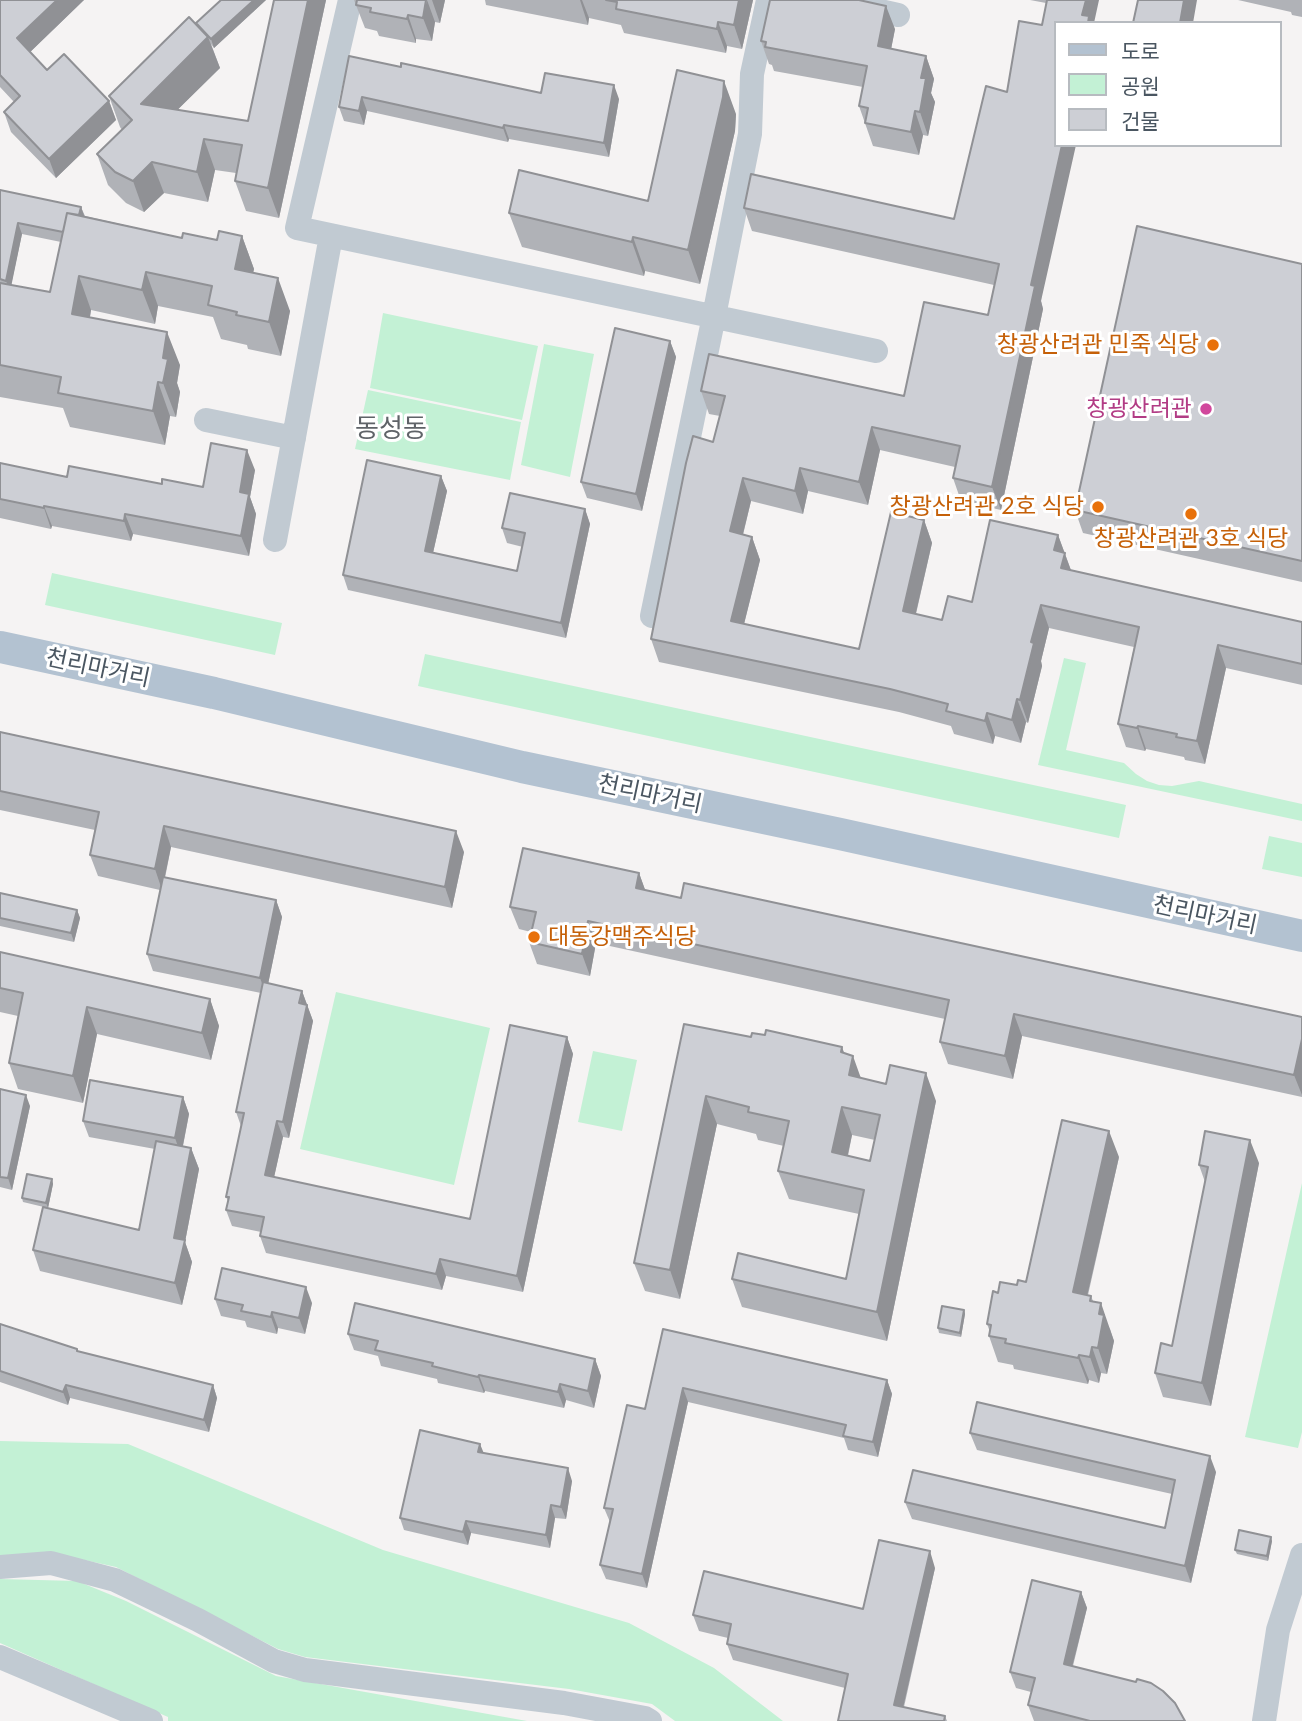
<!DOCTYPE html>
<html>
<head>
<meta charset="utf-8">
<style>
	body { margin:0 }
	#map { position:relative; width:1302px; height:1721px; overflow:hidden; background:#f5f3f3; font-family:Lato,"Noto Sans KR",sans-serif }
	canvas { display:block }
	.legend { position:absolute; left:1054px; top:21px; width:228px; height:126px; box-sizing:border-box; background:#fff; border:2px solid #b7bbc0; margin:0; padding:9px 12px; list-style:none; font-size:21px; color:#4a5661 }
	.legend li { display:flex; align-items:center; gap:14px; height:35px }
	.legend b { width:35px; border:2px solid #b7bbc0 }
</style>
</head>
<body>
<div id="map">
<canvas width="1302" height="1721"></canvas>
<ul class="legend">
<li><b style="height:9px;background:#b3c2d1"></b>도로</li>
<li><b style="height:19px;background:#c3f1d5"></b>공원</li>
<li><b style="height:19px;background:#cdcfd5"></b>건물</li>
</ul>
</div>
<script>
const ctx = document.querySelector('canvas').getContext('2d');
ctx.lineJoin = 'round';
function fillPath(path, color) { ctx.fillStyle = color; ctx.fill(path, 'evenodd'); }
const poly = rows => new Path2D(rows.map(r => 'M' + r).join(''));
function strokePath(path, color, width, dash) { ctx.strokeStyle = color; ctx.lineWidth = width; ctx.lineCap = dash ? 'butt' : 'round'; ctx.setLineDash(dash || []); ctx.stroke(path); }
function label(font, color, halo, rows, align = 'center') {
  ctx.font = font + ' Lato,"Noto Sans KR",sans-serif'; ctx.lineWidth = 6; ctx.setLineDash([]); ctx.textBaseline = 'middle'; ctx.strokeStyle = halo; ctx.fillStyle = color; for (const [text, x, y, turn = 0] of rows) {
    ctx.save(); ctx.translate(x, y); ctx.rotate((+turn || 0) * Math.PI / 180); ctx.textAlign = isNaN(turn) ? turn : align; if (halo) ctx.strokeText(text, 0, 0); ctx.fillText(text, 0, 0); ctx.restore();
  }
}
fillPath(poly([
	[383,313,538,346,522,420,370,388],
	[544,344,594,354,570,477,521,465],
	[368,390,521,422,510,480,355,449],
	[52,573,282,623,275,655,45,605],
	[425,654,1126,805,1119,838,418,686],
	[1064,658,1086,663,1066,750,1124,763,1136,774,1147,781,1159,785,1172,786,1199,781,1302,804,1302,821,1038,765],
	[1269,836,1302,843,1302,877,1262,869],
	[336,992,490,1028,454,1185,300,1149],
	[593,1051,637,1060,622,1131,578,1122],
	[1302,1183,1302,1432,1298,1448,1245,1437],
	[0,1441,128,1444,383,1550,629,1623,714,1668,783,1721,675,1721,652,1704,569,1689,305,1657,278,1649,116,1567,48,1552,0,1559],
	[0,1579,77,1581,126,1601,276,1676,527,1721,168,1721,168,1717,0,1643]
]), '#c3f1d5');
strokePath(poly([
	[350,0,297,228,876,351],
	[832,0,898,15],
	[206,420,294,438],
	[275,540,331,236],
	[652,616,714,316,750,134,752,74,768,0],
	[0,1567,51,1563,115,1580,198,1620,274,1661,305,1670,564,1703,645,1718,650,1721],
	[0,1657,151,1721],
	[1264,1721,1278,1630,1302,1555]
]), '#c1cad2', 24);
strokePath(poly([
	[0,647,214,693,522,767,840,834,1302,936]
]), '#b3c2d1', 32);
fillPath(poly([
	[0,0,84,0,30,52,47,70,109,101,116,120,56,178,11,132,4,112,14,102,0,87],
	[221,0,266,0,214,48,211,44,220,68,177,110,248,121,274,0,326,0,279,218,246,211,235,181,236,173,215,170,208,202,164,193,144,212,126,203,108,185,97,154,122,130,120,127,109,96,197,26,196,23],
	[354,0,445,0,440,23,435,22,432,41,416,39,416,43,379,36,377,31,365,28],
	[485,0,753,0,742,49,727,46,726,53,624,33,621,25,589,18,588,25,486,5],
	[1030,0,1099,0,1055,23,1041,301,1043,309,1001,510,961,501,953,478,955,467,880,450,868,505,808,491,803,514,751,501,743,535,752,537,760,560,744,624,859,649,924,520,932,543,916,614,942,620,972,602,1058,535,1071,570,1302,622,1302,685,1226,668,1205,764,1185,760,1184,757,1146,749,1145,751,1126,747,1118,724,1134,647,1049,628,1041,661,1042,666,1028,723,1026,722,1021,743,995,736,993,744,954,734,951,726,899,712,659,662,651,639,713,442,720,416,709,414,701,391,904,396,988,315,994,285,752,231,744,208,954,219,1007,92,1042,25,1046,3],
	[1238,0,1302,0,1302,17,1292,15,1291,12],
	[895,29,891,49,926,56,934,79,931,93,935,102,928,136,923,135,919,155,873,146,859,106,863,87,774,71,772,65,769,64,761,41],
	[401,67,541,93,619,99,609,157,509,139,508,142,367,111,364,125,344,121,339,107],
	[736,114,735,131,700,284,645,271,644,276,522,247,509,213,648,201],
	[0,190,81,207,85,216,182,238,217,240,242,236,254,269,253,272,290,311,281,356,248,349,247,345,221,339,213,317,158,306,155,324,91,310,90,317,180,365,177,383,180,392,176,417,170,416,165,445,70,427,63,408,0,397],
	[22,234,61,242,50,292,11,285],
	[1302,264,1302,582,1083,533,1075,510],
	[670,341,676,357,642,511,587,498,581,482],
	[0,463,67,477,203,487,255,470,250,497,256,514,249,556,133,534,131,541,52,526,51,529,0,518],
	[441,476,447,491,433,553,517,571,523,547,507,543,502,528,585,509,590,524,566,638,348,590,343,575],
	[0,732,464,852,452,908,171,847,165,878,276,900,282,917,268,984,302,991,313,1021,289,1138,283,1137,274,1177,470,1219,567,1037,573,1054,523,1292,446,1276,442,1290,266,1253,260,1236,261,1232,232,1226,226,1210,228,1201,226,1197,241,1126,236,1112,261,993,153,971,147,954,160,890,98,876,90,855,95,830,0,810],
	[639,873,645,890,681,898,1302,1017,1302,1097,1022,1036,1013,1079,948,1064,940,1042,945,1019,596,943,590,976,537,964,529,942,531,932,519,929,510,907],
	[0,893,77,910,80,918,74,942,0,926],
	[0,952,210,999,219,1026,211,1060,97,1034,83,1103,18,1089,9,1063,18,1016,0,1012],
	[684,1024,751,1037,844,1053,861,1078,936,1101,887,1341,742,1307,732,1279,846,1279,859,1214,789,1199,778,1171,784,1146,758,1140,756,1134,717,1124,680,1299,645,1291,634,1263],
	[852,1135,875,1140,870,1161,848,1156],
	[0,1089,30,1106,12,1190,0,1187],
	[183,1097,189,1114,183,1146,191,1148,199,1169,185,1242,192,1262,182,1305,40,1271,33,1250,139,1230,155,1149,89,1137,83,1121],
	[1119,1157,1088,1295,1091,1296,1093,1301,1110,1329,1114,1341,1107,1374,1101,1373,1099,1383,1089,1380,1088,1384,1014,1369,1013,1365,998,1362,989,1336,990,1332,987,1324,998,1293,1026,1282],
	[1259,1163,1211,1406,1163,1397,1155,1373,1172,1346,1205,1182,1199,1165],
	[52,1179,53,1184,48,1208,23,1202,22,1198],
	[215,1299,312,1303,305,1334,278,1328,277,1334,247,1327,245,1321,221,1316],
	[964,1310,965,1314,961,1337,939,1333,938,1328],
	[0,1324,78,1352,213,1385,217,1398,209,1432,70,1398,68,1405,0,1382],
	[663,1329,887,1380,892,1394,878,1457,848,1450,844,1438,688,1402,647,1588,606,1579,600,1565,610,1522,604,1508,645,1409],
	[348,1334,595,1359,601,1376,594,1408,566,1400,564,1408,485,1391,484,1393,438,1383,437,1379,381,1366,378,1356,354,1350],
	[970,1433,1216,1472,1191,1583,912,1519,905,1502,1165,1528,1172,1494,977,1450],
	[483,1453,572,1481,566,1519,555,1518,550,1548,471,1533,468,1545,404,1530,400,1518],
	[1272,1541,1268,1561,1237,1554,1235,1550],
	[935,1568,904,1707,945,1716,947,1721,838,1721,845,1688,733,1660,727,1644,728,1638,699,1631,693,1615,863,1609],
	[1081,1592,1087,1608,1073,1666,1185,1721,1034,1721,1028,1705,1031,1692,1016,1688,1010,1672]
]), '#b0b2b7');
fillPath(poly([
	[57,0,84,0,24,58,17,38],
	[254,0,266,0,214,48,211,39],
	[308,0,326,0,279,218,268,188],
	[427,0,435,22,432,41,423,18],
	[432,0,445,0,440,23],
	[580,0,582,0,589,18,588,25],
	[739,0,753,0,742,49,734,25],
	[1086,0,1099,0,1094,23,1085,23,1082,15],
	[1184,0,1197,0,1193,23,1180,23],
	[886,6,895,29,887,70,878,46],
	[408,15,416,39,416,43,407,19],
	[718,22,727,46,726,53,717,29],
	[208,37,220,68,152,135,141,104],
	[926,56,934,79,931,93,935,102,928,136,920,112,921,78],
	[724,81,736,114,735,131,700,284,688,250],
	[614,85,619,99,609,157,604,143],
	[362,97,367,111,364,125,359,111],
	[109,101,116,120,56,178,49,159],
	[915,111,923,135,919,155,911,132],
	[504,125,509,139,508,142,503,128],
	[204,139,215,170,208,202,197,172],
	[1062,145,1076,145,1041,301,1043,309,1001,510,992,487,1031,285],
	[152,162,164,193,144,212,133,181],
	[81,207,85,218,75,235],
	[18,223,22,234,10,292,6,281],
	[242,236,254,269,247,302,235,269],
	[633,237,645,271,644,276,632,242],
	[146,272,158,306,155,324,142,290],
	[79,276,91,310,85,347,72,314],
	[278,278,290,311,281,356,269,322],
	[167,332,180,365,177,383,180,392,176,417,163,383,163,358],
	[670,341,676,357,642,511,636,494],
	[158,382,170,416,165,445,153,411],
	[872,427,880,450,868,505,859,482],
	[247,450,255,470,250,497,256,514,249,556,241,536,240,492],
	[800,468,808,491,803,514,795,491],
	[441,476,447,491,430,566,425,551],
	[743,478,751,501,738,554,730,531],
	[44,506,52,526,51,529,44,508],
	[585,509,590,524,566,638,561,623],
	[125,514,133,534,131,541,124,521],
	[924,520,932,543,911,634,903,611],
	[1058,535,1073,576,1070,591,1054,550],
	[752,537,760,560,739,644,731,621],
	[1041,605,1049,628,1041,661,1042,666,1028,723,1020,700,1031,642],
	[1218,645,1226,668,1205,764,1197,741],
	[1017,699,1026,722,1021,743,1012,720],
	[987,713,995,736,993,744,985,721],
	[1138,726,1146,749,1145,751,1137,728],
	[164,826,171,847,162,890,155,869],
	[456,831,464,852,452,908,445,887],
	[639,873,647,895,636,888],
	[276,900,282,917,266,994,260,978],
	[77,910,80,918,74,942,71,933],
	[588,921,596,943,590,976,582,954],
	[302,991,313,1021,289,1138,283,1122],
	[210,999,219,1026,211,1060,202,1033],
	[87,1007,97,1034,83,1103,73,1076],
	[1014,1014,1022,1036,1013,1079,1005,1056],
	[567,1037,573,1054,523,1292,517,1276],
	[1302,1039,1302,1095,1294,1075],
	[842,1047,850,1069,853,1056,863,1084,859,1104,841,1052],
	[926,1073,936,1101,887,1341,877,1312],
	[26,1095,30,1106,12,1190,8,1178],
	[706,1096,717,1124,680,1299,670,1270],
	[183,1097,189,1114,181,1155,175,1138],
	[842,1107,852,1135,842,1181,832,1152],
	[277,1121,283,1137,271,1191,265,1175],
	[1109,1131,1119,1157,1082,1318,1073,1292],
	[1250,1140,1259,1163,1211,1406,1202,1383],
	[191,1148,199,1169,185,1242,192,1262,182,1305,175,1283,174,1238],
	[52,1179,53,1184,48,1208,46,1203],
	[440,1259,446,1276,442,1290,436,1274],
	[306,1287,312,1303,305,1334,299,1318],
	[1101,1303,1114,1341,1107,1374,1098,1348,1099,1314],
	[964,1310,965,1314,961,1337,960,1333],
	[272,1312,278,1328,277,1334,271,1317],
	[1092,1347,1101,1373,1099,1383,1090,1357],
	[1079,1355,1089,1380,1088,1384,1078,1358],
	[595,1359,601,1376,594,1408,588,1391],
	[479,1375,485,1391,484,1393,478,1377],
	[887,1380,892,1394,878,1457,873,1442],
	[560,1384,566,1400,564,1408,558,1392],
	[66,1385,70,1398,68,1405,63,1392],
	[213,1385,217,1398,209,1432,204,1420],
	[683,1388,688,1402,647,1588,642,1574],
	[480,1444,485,1456,478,1452],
	[1210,1456,1216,1472,1191,1583,1185,1566],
	[568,1468,572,1481,566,1519,561,1507],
	[551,1505,555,1518,550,1548,546,1535],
	[466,1521,471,1533,468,1545,463,1532],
	[1271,1537,1272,1541,1268,1561,1267,1556],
	[930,1551,935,1568,900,1721,894,1705],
	[1081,1592,1087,1608,1069,1679,1064,1664]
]), '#909195');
const building = poly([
	[0,0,57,0,17,38,47,70,64,54,109,101,49,159,4,112,20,96,0,75,0,0],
	[221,0,254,0,211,39,196,23,221,0],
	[274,0,308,0,268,188,235,181,242,145,204,139,197,172,152,162,133,181,115,172,97,154,132,120,109,96,189,17,208,37,141,104,248,121,274,0],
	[357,0,426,0,423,18,408,15,407,19,370,12,371,8,356,5,357,0],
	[606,0,739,0,734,25,718,22,717,29,616,9,617,2,606,0],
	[770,0,859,0,886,6,878,46,926,56,921,78,926,78,920,112,915,111,911,132,865,123,868,108,859,106,867,66,765,47,766,42,761,41,770,0],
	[1047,0,1086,0,1082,15,1089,16,1088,23,1055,23,1055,145,1062,145,1031,285,1035,286,992,487,953,478,960,446,872,427,859,482,800,468,795,491,743,478,730,531,752,537,731,621,859,649,891,512,924,520,903,611,942,620,948,596,972,602,990,520,1058,535,1054,550,1065,553,1061,568,1302,622,1302,664,1218,645,1197,741,1176,737,1177,734,1138,726,1137,728,1118,724,1139,627,1041,605,1031,642,1034,643,1020,700,1017,699,1012,720,987,713,985,721,946,711,948,704,890,689,651,639,686,463,693,436,713,442,725,396,701,391,709,354,904,396,924,302,988,315,999,264,744,208,751,174,954,219,986,86,1007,92,1019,21,1042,25,1047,0],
	[1138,0,1184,0,1180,23,1133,23,1138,0],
	[349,56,401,67,401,63,541,93,545,73,614,85,604,143,504,125,503,128,362,97,359,111,339,107,349,56],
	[677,70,724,81,723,97,688,250,633,237,632,242,509,213,519,170,648,201,677,70],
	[0,190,81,207,79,215,67,213,63,232,18,223,6,281,0,279,0,190],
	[67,213,182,238,183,233,217,240,219,231,242,236,235,269,278,278,269,322,236,315,237,312,208,305,212,286,146,272,142,290,79,276,72,314,167,332,163,358,168,359,163,383,158,382,153,411,58,393,61,377,0,365,0,283,50,292,67,213],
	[1137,226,1302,264,1302,561,1075,510,1137,226],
	[615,328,670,341,636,494,581,482,615,328],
	[211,443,247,450,240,492,249,494,241,536,125,514,124,521,44,506,44,508,0,499,0,463,67,477,69,466,162,484,162,479,203,487,211,443],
	[367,460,441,476,425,551,517,571,525,533,502,528,510,493,585,509,561,623,343,575,367,460],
	[0,732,456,831,445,887,164,826,155,869,90,855,99,812,0,791,0,732],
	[523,848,639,873,636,888,681,898,684,883,1302,1017,1302,1039,1294,1075,1014,1014,1005,1056,940,1042,949,1000,588,921,582,954,529,942,536,912,510,907,523,848],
	[163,877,276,900,260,978,147,954,163,877],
	[0,893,77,910,71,933,0,918,0,893],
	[0,952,210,999,202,1033,87,1007,73,1076,9,1063,23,993,0,988,0,952],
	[263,982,302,991,299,1003,307,1005,283,1122,277,1121,265,1175,470,1219,510,1025,567,1037,517,1276,440,1259,436,1274,260,1236,264,1217,226,1210,229,1197,226,1197,244,1113,236,1112,263,982],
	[684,1024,751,1037,752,1033,765,1035,766,1030,842,1047,841,1052,853,1056,849,1075,886,1084,890,1065,926,1073,877,1312,732,1279,738,1253,846,1279,864,1190,778,1171,789,1121,748,1112,749,1107,706,1096,670,1270,634,1263,684,1024],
	[842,1107,880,1115,870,1161,832,1152,842,1107],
	[90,1080,183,1097,175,1138,83,1121,90,1080],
	[0,1089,26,1095,8,1178,0,1177,0,1089],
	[1062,1120,1109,1131,1073,1292,1091,1296,1090,1301,1101,1303,1099,1314,1104,1315,1098,1348,1092,1347,1090,1357,1079,1355,1078,1358,1005,1343,1006,1339,989,1336,991,1325,987,1324,993,1291,998,1293,1000,1282,1017,1285,1018,1280,1026,1282,1062,1120],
	[1205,1131,1250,1140,1202,1383,1155,1373,1161,1343,1172,1346,1208,1167,1199,1165,1205,1131],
	[156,1141,191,1148,174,1238,185,1240,175,1283,33,1250,43,1207,139,1230,156,1141],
	[27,1174,52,1179,46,1203,22,1198,27,1174],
	[222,1268,306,1287,299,1318,272,1312,271,1317,241,1311,243,1305,215,1299,222,1268],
	[355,1303,595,1359,588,1391,560,1384,558,1392,479,1375,478,1377,432,1366,433,1363,375,1350,378,1341,348,1334,355,1303],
	[942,1306,964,1310,960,1333,938,1328,942,1306],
	[0,1324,77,1349,77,1351,213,1385,204,1420,66,1385,63,1392,0,1371,0,1324],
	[663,1329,887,1380,873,1442,843,1436,846,1425,683,1388,642,1574,600,1565,613,1509,604,1508,627,1405,645,1409,663,1329],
	[977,1402,1210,1456,1185,1566,905,1502,913,1470,1165,1528,1175,1480,970,1433,977,1402],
	[420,1430,480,1444,478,1452,568,1468,561,1507,551,1505,546,1535,466,1521,463,1532,400,1518,420,1430],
	[1239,1530,1271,1537,1267,1556,1235,1550,1239,1530],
	[879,1540,930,1551,894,1705,945,1716,944,1721,838,1721,848,1674,727,1644,731,1624,693,1615,704,1571,863,1609,879,1540],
	[1032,1580,1081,1592,1064,1664,1136,1682,1137,1679,1151,1683,1163,1691,1175,1703,1185,1721,1090,1721,1028,1705,1035,1678,1010,1672,1032,1580]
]);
fillPath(building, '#cdcfd5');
strokePath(building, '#909195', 2);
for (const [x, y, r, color] of [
	[1213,345,7,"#e8710a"],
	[1206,409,7,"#d1479c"],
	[1098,507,7,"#e8710a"],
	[1191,514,7,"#e8710a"],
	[534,937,7,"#e8710a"]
]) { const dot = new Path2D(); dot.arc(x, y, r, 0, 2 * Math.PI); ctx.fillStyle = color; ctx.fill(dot); strokePath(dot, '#fff', 2.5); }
label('23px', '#c56008', '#fff', [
	["창광산려관 민죽 식당",1199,345],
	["창광산려관 2호 식당",1084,507],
	["창광산려관 3호 식당",1191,539,"center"],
	["대동강맥주식당",548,937,"left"]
], 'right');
label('23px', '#b23c85', '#fff', [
	["창광산려관",1192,409]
], 'right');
label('23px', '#4a5661', '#fff', [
	["천리마거리",98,668,12],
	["천리마거리",650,794,12],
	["천리마거리",1205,915,12]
]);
label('26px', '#5f6368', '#fff', [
	["동성동",391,429]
]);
</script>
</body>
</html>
